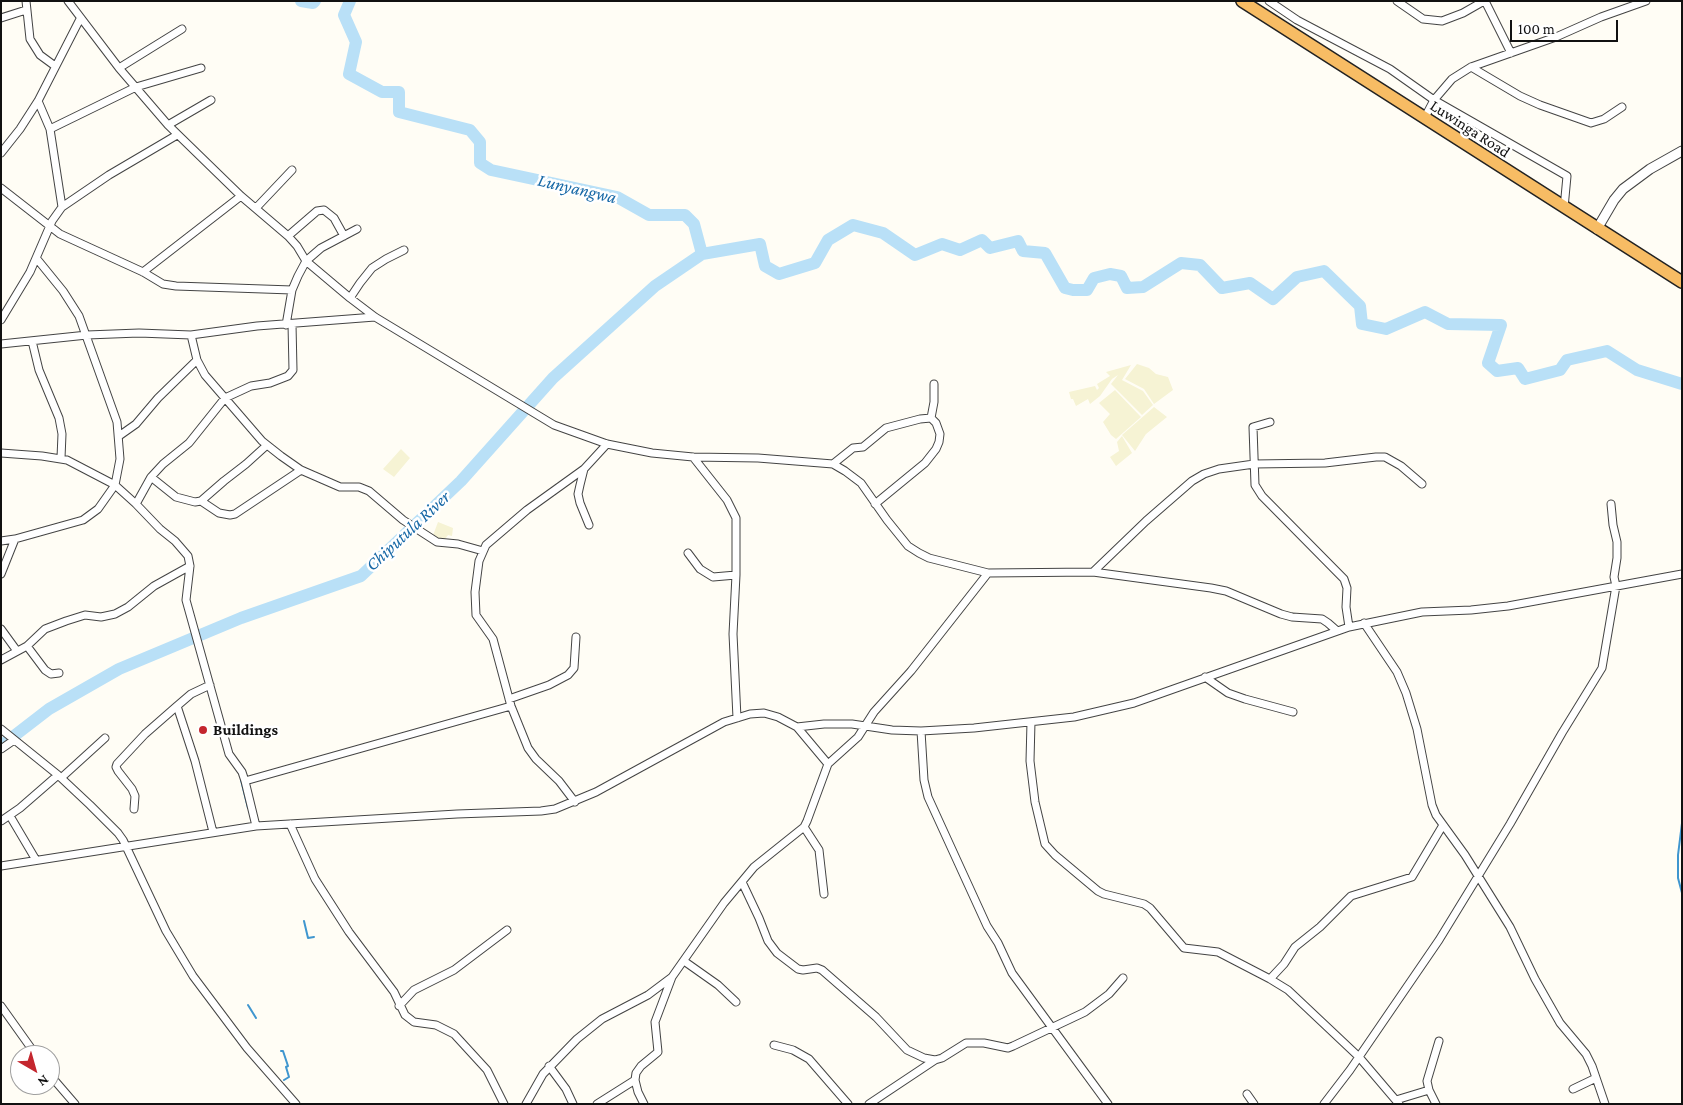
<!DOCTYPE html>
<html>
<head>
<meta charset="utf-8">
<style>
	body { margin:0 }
	#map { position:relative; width:1683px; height:1105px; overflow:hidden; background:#fffdf5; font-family:"Crimson Pro",serif }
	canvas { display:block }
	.frame { position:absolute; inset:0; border:2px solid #111; pointer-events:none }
	.north { position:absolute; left:10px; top:1045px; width:50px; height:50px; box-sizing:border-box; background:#fff; border:1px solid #a0a0a0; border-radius:50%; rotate:142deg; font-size:14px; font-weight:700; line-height:20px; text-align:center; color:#111 }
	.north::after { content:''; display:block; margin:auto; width:18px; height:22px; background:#c4262e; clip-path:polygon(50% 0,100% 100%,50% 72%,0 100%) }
	.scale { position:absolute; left:1510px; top:20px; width:108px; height:22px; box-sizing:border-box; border:2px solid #111; border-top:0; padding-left:6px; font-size:15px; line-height:18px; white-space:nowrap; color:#111; -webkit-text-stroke:4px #fff; paint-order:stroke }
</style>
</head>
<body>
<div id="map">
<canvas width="1683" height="1105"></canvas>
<div class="frame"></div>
<div class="north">N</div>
<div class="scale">100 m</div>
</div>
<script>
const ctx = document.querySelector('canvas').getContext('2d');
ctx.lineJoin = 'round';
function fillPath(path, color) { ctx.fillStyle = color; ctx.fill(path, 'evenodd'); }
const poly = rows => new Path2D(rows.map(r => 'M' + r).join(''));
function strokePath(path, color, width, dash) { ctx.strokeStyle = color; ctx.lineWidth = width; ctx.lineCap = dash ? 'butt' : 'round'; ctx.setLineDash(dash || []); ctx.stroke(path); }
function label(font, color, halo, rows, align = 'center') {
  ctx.font = font + ' "Crimson Pro",serif'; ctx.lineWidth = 5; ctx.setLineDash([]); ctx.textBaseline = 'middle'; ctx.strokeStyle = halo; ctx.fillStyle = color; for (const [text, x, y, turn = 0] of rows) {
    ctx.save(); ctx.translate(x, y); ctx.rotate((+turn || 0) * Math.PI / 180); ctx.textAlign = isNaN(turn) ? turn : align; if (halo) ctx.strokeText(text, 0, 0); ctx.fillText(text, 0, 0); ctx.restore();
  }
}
fillPath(poly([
	[1137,364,1149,368,1156,374,1168,377,1173,390,1154,404,1144,389,1125,379],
	[1131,365,1122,380,1143,391,1153,405,1142,415,1111,384,1118,375,1112,379,1100,396,1090,404,1088,399,1076,406,1073,399,1071,399,1069,392,1095,386,1097,390,1099,388,1097,384,1110,376,1106,372],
	[1115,390,1141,417,1116,439,1111,435,1103,422,1110,414,1099,403],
	[1154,407,1167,417,1146,434,1135,451,1122,435],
	[1122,436,1132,453,1116,466,1110,457,1119,451,1117,442],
	[401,449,410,458,394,477,383,469],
	[438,522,453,528,452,536,448,535,445,539,432,538]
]), '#f6f3d4');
strokePath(poly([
	[241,780,248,808],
	[1682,823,1678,855,1678,878,1682,893],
	[304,921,308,938,314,937],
	[248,1005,256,1018],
	[281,1051,283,1051,288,1066,286,1067,289,1077,284,1080]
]), '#3f96cf', 2);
strokePath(poly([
	[301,1,313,3,315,1],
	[350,1,344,15,356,42,349,74,382,92,399,92,399,112,470,130,480,142,480,163,491,170,617,197,649,215,685,215,694,224,702,254,760,244,765,266,779,274,815,263,828,240,853,225,883,233,915,255,942,244,960,250,982,240,990,248,1018,241,1023,251,1045,253,1065,288,1073,290,1087,290,1094,278,1110,274,1121,276,1127,288,1143,287,1181,263,1200,265,1222,288,1250,283,1273,299,1297,277,1324,271,1360,306,1362,324,1386,329,1425,312,1448,324,1501,325,1488,363,1497,371,1518,368,1525,379,1560,370,1567,360,1607,351,1637,370,1682,384],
	[1,746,49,709,119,669,241,618,361,576,461,481,553,378,655,286,702,254]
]), '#b9e0f7', 12);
const minor = poly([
	[26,1,30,39,40,55,55,66],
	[68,1,119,68,168,125,241,196,288,236,297,246,306,261,350,298,375,317,554,425,607,444,652,453,693,457,758,458,833,464,845,471,861,483,887,520,908,546,919,553,929,558,988,573,1093,572,1211,588,1226,591,1281,614,1292,617,1322,619,1328,623,1336,630],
	[1269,1,1297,20,1390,69,1434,100,1567,176,1564,208],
	[1397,1,1423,19,1442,21,1463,13,1484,1],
	[1485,1,1511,53],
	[1,18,26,10],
	[1471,67,1520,96,1540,105,1591,123,1604,119,1622,107],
	[119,68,182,29],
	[38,101,50,129,62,207],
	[1424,119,1434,100,1452,79,1471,67,1556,37,1601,17,1646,1],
	[168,125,211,100],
	[50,129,136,87,201,68],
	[1,153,20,129,38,101,80,19],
	[1,188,60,234,143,272,163,284,176,286,292,290],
	[256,208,292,170],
	[288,236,317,211,324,210,334,218,344,236],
	[143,272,241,196],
	[350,298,360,283,372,268,386,259,404,250],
	[1,320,30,272,52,221,62,207,109,175,177,135],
	[286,325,292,290,298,276,306,261,321,248,357,229],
	[191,335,197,360,205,375,262,441,281,456,301,470,340,487,359,487,369,491,403,520,437,542,458,544,483,551],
	[32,341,39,370,59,418,62,434,61,458],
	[1,344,87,335,139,333,191,335,257,326,375,317],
	[931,418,934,402,934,384],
	[1270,422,1253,427,1255,485,1262,496,1344,579,1347,588,1346,607,1349,627],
	[119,436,136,424,158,398,197,360],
	[1,453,42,456,67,460,115,485,136,504,151,477,163,464,189,443,225,398,251,386,270,383,288,376,293,370,292,324],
	[693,457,727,500,736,518,736,575,733,634,737,718],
	[833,464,853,448,863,447,886,428,920,419,931,418,936,423,940,434,939,442,936,449,925,463,875,504],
	[151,477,176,497,195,502,201,501,224,481,246,464,267,445],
	[201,501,219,513,230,515,235,514,301,470],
	[136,504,160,529,175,541,188,556,190,566,186,600,229,754,242,772,245,781,256,826],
	[589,525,580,503,578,494,580,485,584,469,607,444],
	[1,541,15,539],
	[688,553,700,569,713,577,736,575],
	[1093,572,1146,521,1192,481,1204,474,1219,469,1254,464,1325,463,1376,457,1385,457,1401,466,1422,484],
	[1,574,15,539,83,520,98,509,115,485,120,459,117,422,79,316,63,291,37,259],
	[1364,623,1397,672,1406,693,1417,729,1432,805,1436,815,1465,855,1510,927,1535,979,1560,1023,1586,1054,1592,1066,1605,1104],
	[1,629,17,651],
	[27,646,45,670,51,674,59,673],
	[1,660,27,646,45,629,66,621,85,615,101,617,115,614,128,607,154,586,190,566],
	[1205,677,1228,693,1245,699,1293,712],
	[210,685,191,694,177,706,195,761,213,832],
	[509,699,549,685,568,675,574,668,576,637],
	[1031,722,1030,761,1035,802,1045,844,1055,855,1098,891,1104,894,1144,904,1150,908,1184,948,1218,952,1270,979,1288,990,1359,1057,1399,1104],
	[797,727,828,764],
	[1,729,58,775,90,805,118,833,123,840,166,931,193,976,247,1048,296,1104],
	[921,731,924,780,928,797,987,926,998,943,1012,973,1108,1104],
	[1,749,14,740],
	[61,778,105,738],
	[245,781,511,706],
	[575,802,559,781,536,759,528,748,511,706,493,639,476,615,475,592,479,561,486,545,527,510,584,469],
	[134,809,135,796,132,789,118,771,116,767,117,764,145,734,177,706],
	[10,816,36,860],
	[1,821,20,808,58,775],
	[290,824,315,879,349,932,394,992,405,1015,414,1022,436,1025,454,1034,487,1070,504,1104],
	[804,827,819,850,824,894],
	[1,866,256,826,457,814,541,811,555,809,596,792,724,722,750,714,764,713,778,717,797,727,824,724,852,724,892,730,921,731,974,728,1074,717,1134,703,1349,627,1422,612,1471,610,1508,606,1682,574],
	[742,882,759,918,768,941,777,953,798,969,803,970,817,968,822,970,876,1017,907,1050,924,1058,935,1060,942,1058,966,1043,984,1043,1008,1048,1013,1046,1085,1012,1109,994,1123,978],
	[684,961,718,985,736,1002],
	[1270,979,1284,964,1295,947,1320,927,1351,896,1412,877,1443,825],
	[1,1006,36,1055],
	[399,1006,414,990,454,970,507,930],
	[774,1045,793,1050,809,1059,848,1104],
	[549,1066,566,1089,573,1104],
	[50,1075,75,1104],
	[1573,1089,1596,1078],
	[1247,1094,1254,1104],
	[1396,1100,1429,1090],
	[526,1104,543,1074,577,1039,602,1019,648,995,672,977,724,903,754,867,804,827,807,821,828,764,858,737,874,712,911,671,988,573],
	[597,1104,635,1080],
	[644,1104,638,1092,635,1080,636,1073,641,1066,658,1052,655,1022,672,977],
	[869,1104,935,1060],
	[1324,1104,1350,1070,1439,940,1510,824,1562,733,1602,668,1616,586,1614,577,1617,558,1617,542,1613,525,1611,504],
	[1436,1104,1429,1090,1427,1081,1439,1041]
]);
const tertiary = poly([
	[1597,229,1614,200,1623,189,1650,169,1682,151]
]);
const trunk = poly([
	[1242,1,1682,282]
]);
strokePath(minor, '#444', 9);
strokePath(tertiary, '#444', 11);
strokePath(trunk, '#222', 14);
strokePath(minor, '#fff', 7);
strokePath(tertiary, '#fff', 9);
strokePath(trunk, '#f7bc64', 11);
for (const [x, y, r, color] of [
	[203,730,5,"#c4262e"]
]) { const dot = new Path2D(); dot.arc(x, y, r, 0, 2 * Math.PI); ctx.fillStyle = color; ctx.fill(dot); strokePath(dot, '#fff', 2); }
label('16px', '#111', '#fff', [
	["Luwinga Road",1470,129,33]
]);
label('bold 16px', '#111', '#fff', [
	["Buildings",213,730]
], 'left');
label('italic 18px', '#1768a6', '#fff', [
	["Lunyangwa",577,189,13],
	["Chiputula River",408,531,-43]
]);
</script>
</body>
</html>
